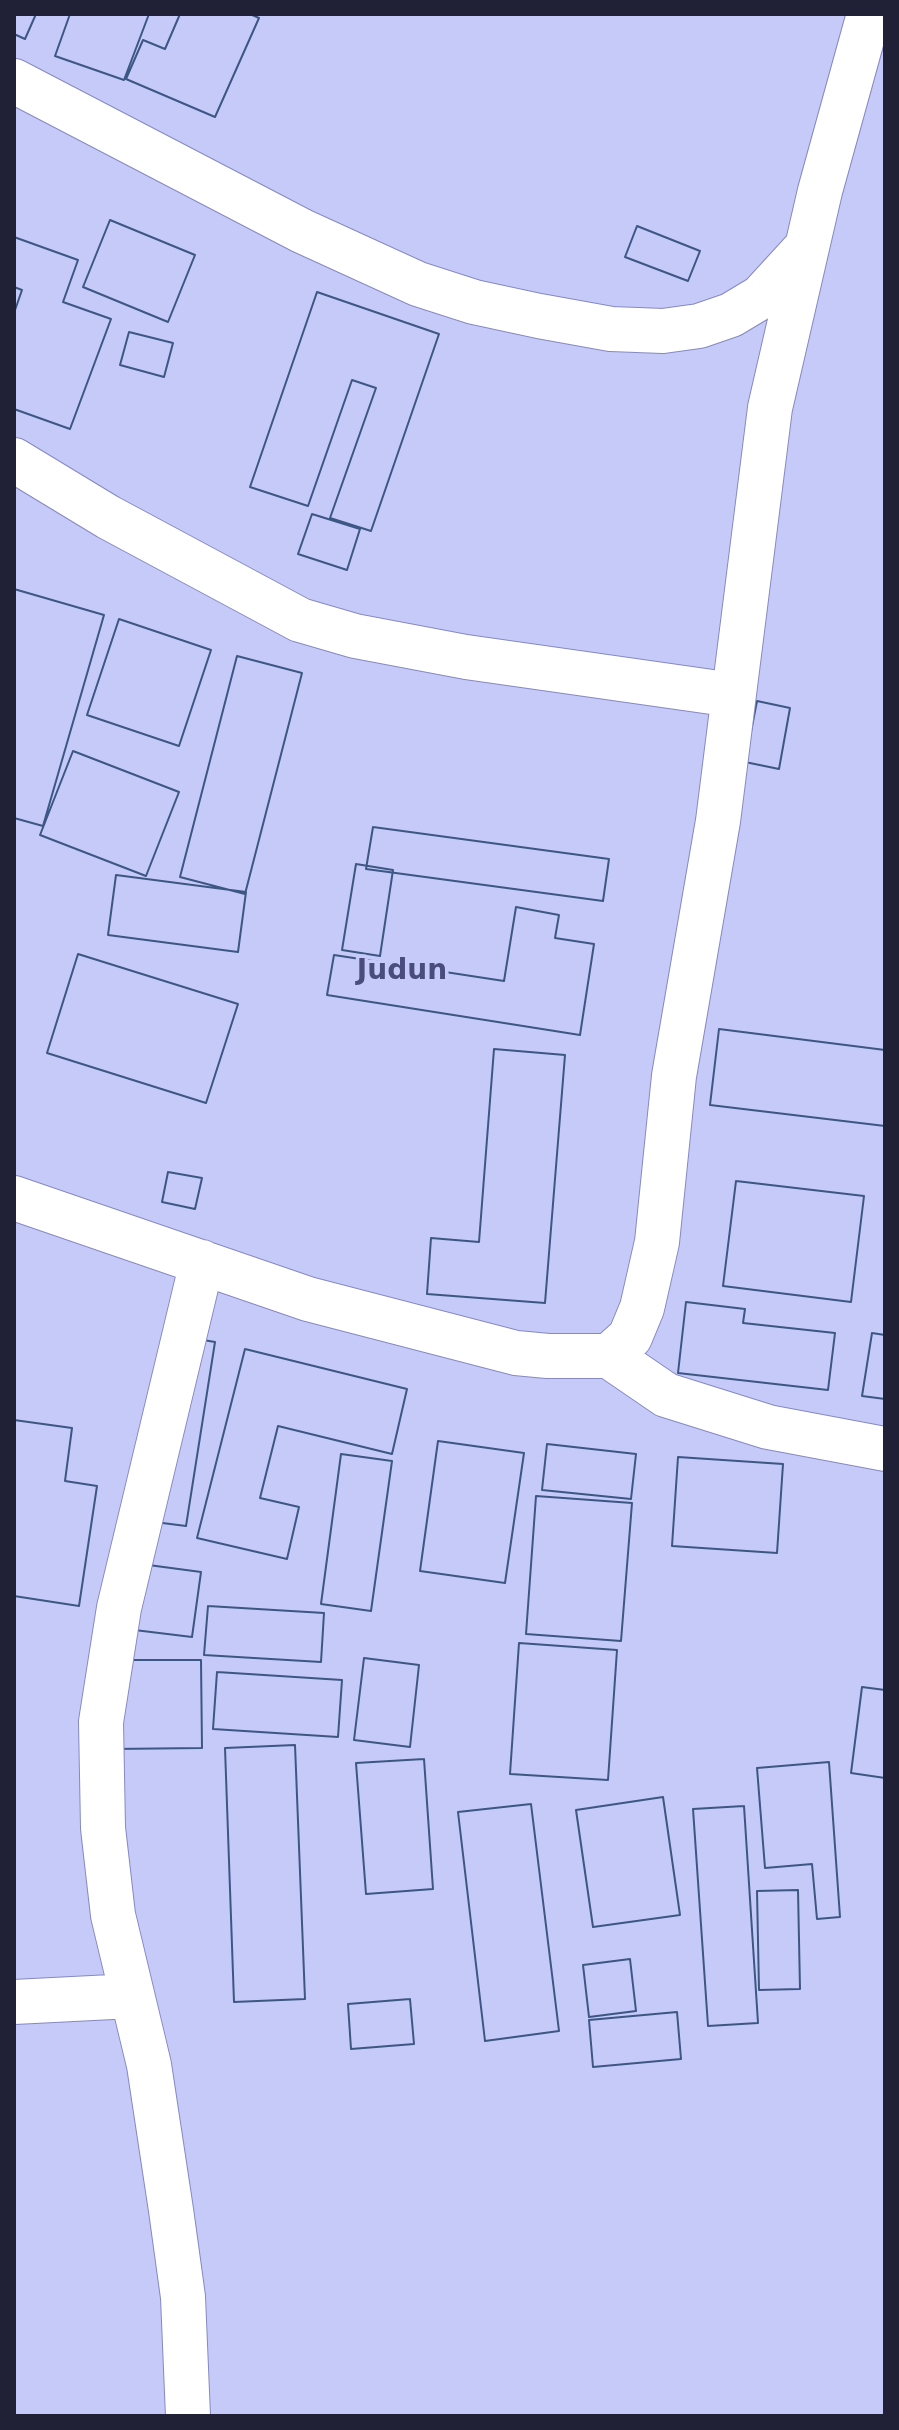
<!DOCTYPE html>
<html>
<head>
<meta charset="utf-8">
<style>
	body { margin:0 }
	#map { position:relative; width:899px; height:2430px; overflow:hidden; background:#c6caf9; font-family:"DejaVu Sans",sans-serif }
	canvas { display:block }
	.frame { position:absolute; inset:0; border:16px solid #202036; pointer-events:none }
</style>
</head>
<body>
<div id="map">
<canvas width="899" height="2430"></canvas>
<div class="frame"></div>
</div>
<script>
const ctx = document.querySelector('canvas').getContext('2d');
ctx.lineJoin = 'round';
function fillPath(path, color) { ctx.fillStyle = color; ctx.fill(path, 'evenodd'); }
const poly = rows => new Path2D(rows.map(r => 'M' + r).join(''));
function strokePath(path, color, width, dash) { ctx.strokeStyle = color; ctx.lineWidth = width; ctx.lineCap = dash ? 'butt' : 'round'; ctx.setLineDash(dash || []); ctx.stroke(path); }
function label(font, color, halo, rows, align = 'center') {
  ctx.font = font + ' "DejaVu Sans",sans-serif'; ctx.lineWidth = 7; ctx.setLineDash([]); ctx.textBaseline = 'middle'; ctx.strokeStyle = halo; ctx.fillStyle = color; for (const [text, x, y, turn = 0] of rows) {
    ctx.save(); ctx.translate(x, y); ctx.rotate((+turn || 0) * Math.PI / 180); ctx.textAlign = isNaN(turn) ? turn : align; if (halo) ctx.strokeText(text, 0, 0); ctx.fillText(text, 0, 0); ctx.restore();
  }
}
const building = poly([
	[14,14,36,14,25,39,14,34,14,14],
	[14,14,36,14,25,39,14,34,14,14],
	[70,14,149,14,124,80,55,56,70,14],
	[70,14,149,14,124,80,55,56,70,14],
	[180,14,250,14,259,18,215,117,126,79,143,40,165,49,180,14],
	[180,14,250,14,259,18,215,117,126,79,143,40,165,49,180,14],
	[110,220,195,255,168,322,83,287,110,220],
	[110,220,195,255,168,322,83,287,110,220],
	[637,226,700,251,688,281,625,257,637,226],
	[637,226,700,251,688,281,625,257,637,226],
	[14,237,78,260,63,302,111,319,70,429,14,409,14,313,22,290,14,287,14,237],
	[14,237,78,260,63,302,111,319,70,429,14,409,14,313,22,290,14,287,14,237],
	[317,292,439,334,371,531,330,518,376,388,352,380,308,506,250,487,317,292],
	[317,292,439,334,371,531,330,518,376,388,352,380,308,506,250,487,317,292],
	[129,332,173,343,164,377,120,365,129,332],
	[129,332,173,343,164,377,120,365,129,332],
	[312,514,360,529,347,570,298,554,312,514],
	[312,514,360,529,347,570,298,554,312,514],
	[14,589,104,615,43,826,14,818,14,589],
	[14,589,104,615,43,826,14,818,14,589],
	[119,619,211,650,179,746,87,715,119,619],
	[119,619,211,650,179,746,87,715,119,619],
	[237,656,302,673,245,894,180,877,237,656],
	[237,656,302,673,245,894,180,877,237,656],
	[757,701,790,708,779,769,745,762,757,701],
	[757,701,790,708,779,769,745,762,757,701],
	[73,751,179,792,146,876,40,835,73,751],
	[73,751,179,792,146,876,40,835,73,751],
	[373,827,609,859,603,901,366,869,373,827],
	[373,827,609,859,603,901,366,869,373,827],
	[356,864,393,870,380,956,342,950,356,864],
	[356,864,393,870,380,956,342,950,356,864],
	[116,875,246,892,238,952,108,935,116,875],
	[116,875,246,892,238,952,108,935,116,875],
	[516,907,559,915,555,938,594,944,580,1035,327,995,334,955,504,981,516,907],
	[516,907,559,915,555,938,594,944,580,1035,327,995,334,955,504,981,516,907],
	[78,954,238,1004,206,1103,47,1053,78,954],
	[78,954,238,1004,206,1103,47,1053,78,954],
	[719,1029,885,1050,885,1126,710,1105,719,1029],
	[719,1029,885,1050,885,1126,710,1105,719,1029],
	[494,1049,565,1055,545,1303,427,1294,431,1238,479,1242,494,1049],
	[494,1049,565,1055,545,1303,427,1294,431,1238,479,1242,494,1049],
	[168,1172,202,1178,195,1209,162,1202,168,1172],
	[168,1172,202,1178,195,1209,162,1202,168,1172],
	[736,1181,864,1196,851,1302,723,1286,736,1181],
	[736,1181,864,1196,851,1302,723,1286,736,1181],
	[686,1302,745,1309,743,1323,835,1333,828,1390,678,1373,686,1302],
	[686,1302,745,1309,743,1323,835,1333,828,1390,678,1373,686,1302],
	[872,1333,885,1335,885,1399,862,1396,872,1333],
	[872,1333,885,1335,885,1399,862,1396,872,1333],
	[168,1334,215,1342,186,1526,139,1520,168,1334],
	[168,1334,215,1342,186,1526,139,1520,168,1334],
	[245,1349,407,1389,392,1454,278,1426,260,1498,299,1507,287,1559,197,1538,245,1349],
	[245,1349,407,1389,392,1454,278,1426,260,1498,299,1507,287,1559,197,1538,245,1349],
	[14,1420,72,1428,65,1481,97,1486,79,1606,14,1596,14,1420],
	[14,1420,72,1428,65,1481,97,1486,79,1606,14,1596,14,1420],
	[438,1441,524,1453,505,1583,420,1571,438,1441],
	[438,1441,524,1453,505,1583,420,1571,438,1441],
	[547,1444,636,1454,631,1499,542,1490,547,1444],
	[547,1444,636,1454,631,1499,542,1490,547,1444],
	[341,1454,392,1461,371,1611,321,1604,341,1454],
	[341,1454,392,1461,371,1611,321,1604,341,1454],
	[678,1457,783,1464,777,1553,672,1546,678,1457],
	[678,1457,783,1464,777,1553,672,1546,678,1457],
	[536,1496,632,1503,621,1641,526,1634,536,1496],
	[536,1496,632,1503,621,1641,526,1634,536,1496],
	[126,1562,201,1572,192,1637,118,1628,126,1562],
	[126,1562,201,1572,192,1637,118,1628,126,1562],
	[208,1606,324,1613,321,1662,204,1655,208,1606],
	[208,1606,324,1613,321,1662,204,1655,208,1606],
	[519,1643,617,1650,608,1780,510,1774,519,1643],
	[519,1643,617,1650,608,1780,510,1774,519,1643],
	[364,1658,419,1665,410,1747,354,1740,364,1658],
	[364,1658,419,1665,410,1747,354,1740,364,1658],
	[112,1660,201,1660,202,1748,112,1749,112,1660],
	[112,1660,201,1660,202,1748,112,1749,112,1660],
	[217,1672,342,1680,338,1737,213,1729,217,1672],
	[217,1672,342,1680,338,1737,213,1729,217,1672],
	[862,1687,885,1690,885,1778,851,1773,862,1687],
	[862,1687,885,1690,885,1778,851,1773,862,1687],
	[295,1745,305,1999,234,2002,225,1748,295,1745],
	[295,1745,305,1999,234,2002,225,1748,295,1745],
	[424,1759,433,1889,366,1894,356,1763,424,1759],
	[424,1759,433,1889,366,1894,356,1763,424,1759],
	[829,1762,840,1917,817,1919,812,1864,765,1868,757,1768,829,1762],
	[829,1762,840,1917,817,1919,812,1864,765,1868,757,1768,829,1762],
	[663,1797,680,1915,593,1927,576,1810,663,1797],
	[663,1797,680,1915,593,1927,576,1810,663,1797],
	[531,1804,559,2031,485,2041,458,1812,531,1804],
	[531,1804,559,2031,485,2041,458,1812,531,1804],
	[744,1806,758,2023,708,2026,693,1809,744,1806],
	[744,1806,758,2023,708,2026,693,1809,744,1806],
	[798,1890,800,1989,759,1990,757,1891,798,1890],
	[798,1890,800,1989,759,1990,757,1891,798,1890],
	[630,1959,636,2011,589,2017,583,1965,630,1959],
	[630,1959,636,2011,589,2017,583,1965,630,1959],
	[410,1999,414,2044,351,2049,348,2004,410,1999],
	[410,1999,414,2044,351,2049,348,2004,410,1999],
	[677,2012,681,2059,593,2067,589,2020,677,2012],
	[677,2012,681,2059,593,2067,589,2020,677,2012]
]);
fillPath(building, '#739ce6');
strokePath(building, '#3d5784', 2);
const minor = poly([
	[14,81,302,231,418,284,474,302,539,316,611,329,663,331,699,326,731,315,761,297,805,249],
	[14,460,108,517,300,620,355,636,466,657,733,695],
	[14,1198,308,1299,516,1353,548,1356,609,1356,666,1395,768,1427,885,1449],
	[609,1356,630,1337,642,1308,657,1242,674,1076,718,821,770,408,820,191,869,14],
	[14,2002,132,1996],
	[188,2416,183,2297,171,2210,149,2065,113,1915,103,1828,101,1722,119,1608,202,1262]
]);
strokePath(minor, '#8689c0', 46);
strokePath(minor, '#fff', 44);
label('bold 28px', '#4b4c7e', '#c6caf9', [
	["Judun",402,972]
]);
</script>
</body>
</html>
